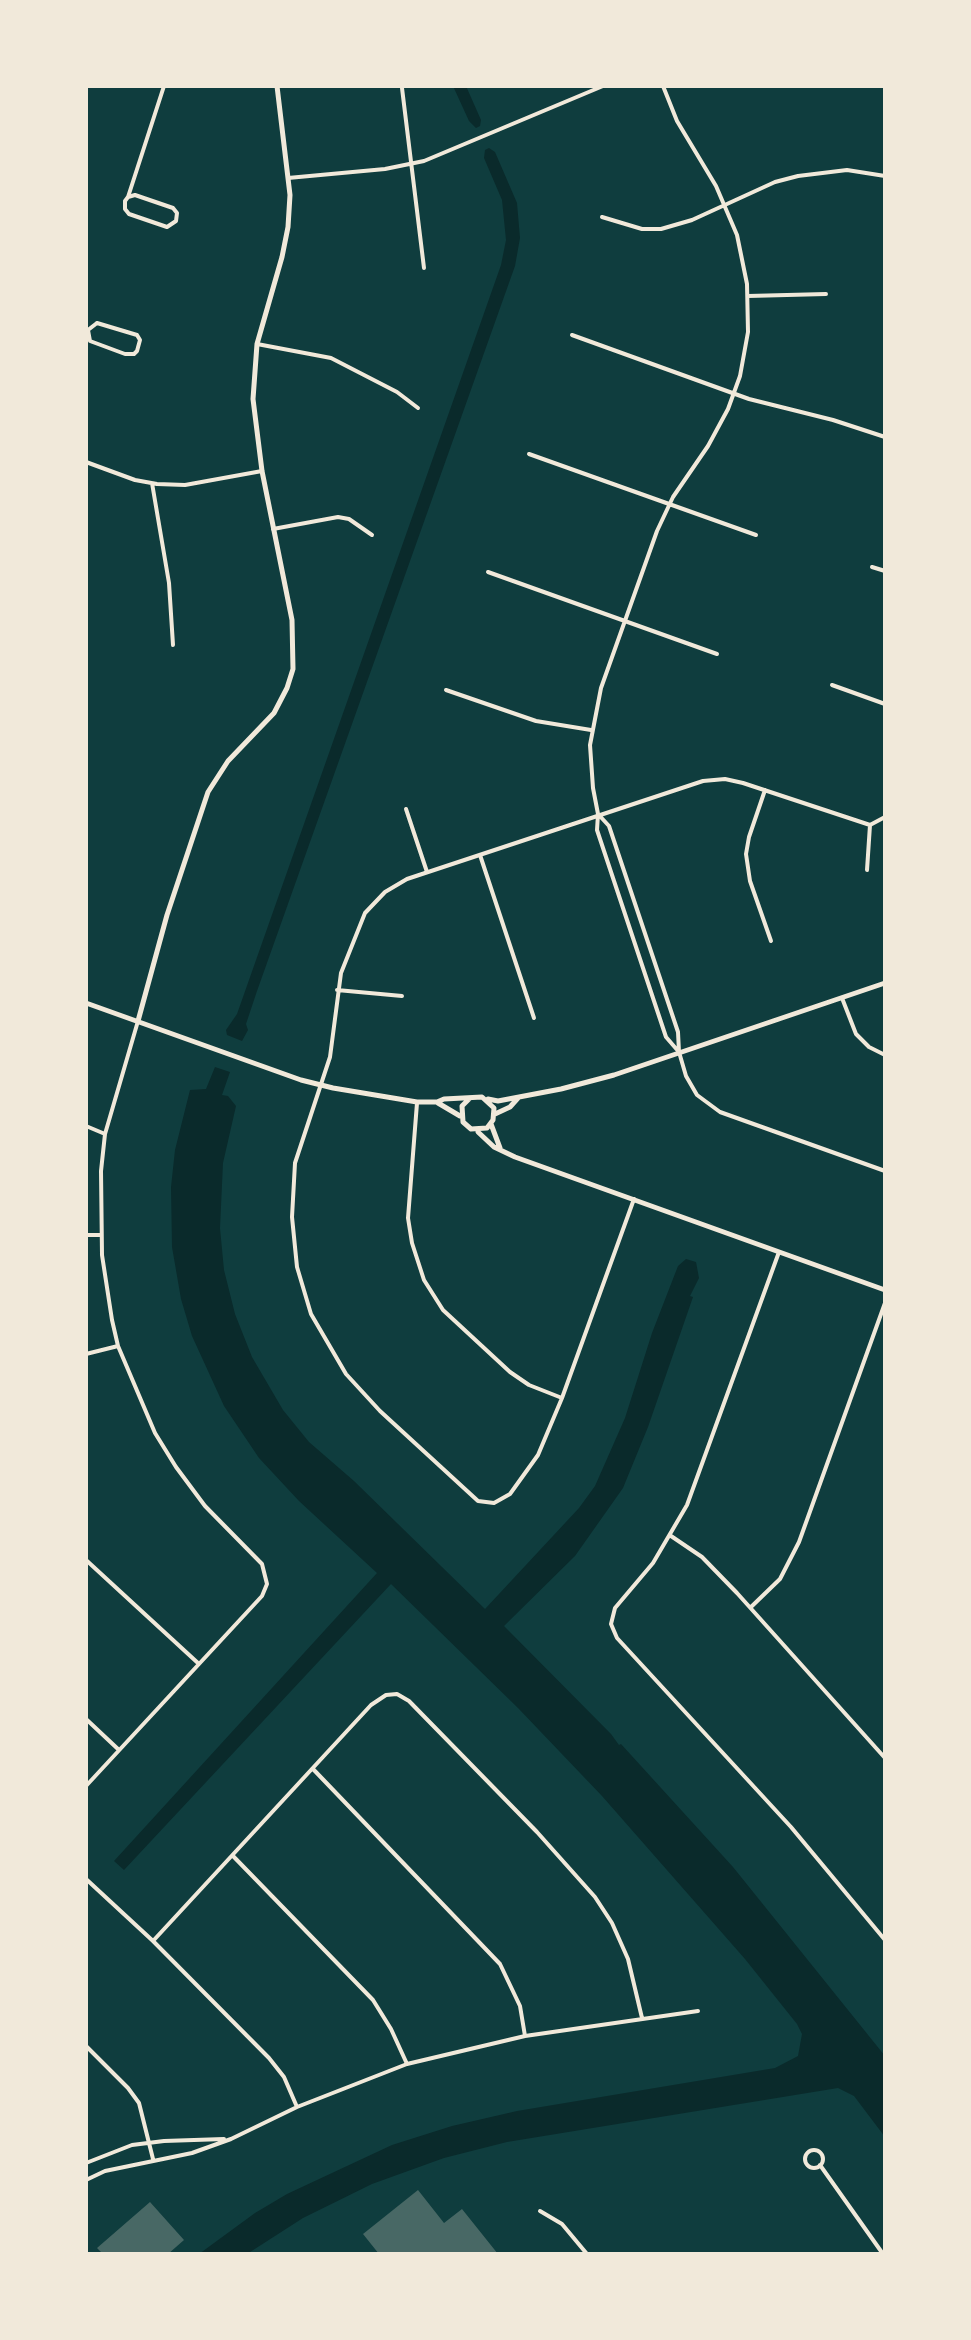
<!DOCTYPE html>
<html>
<head>
<meta charset="utf-8">
<style>
	body { margin:0 }
	#map { position:relative; width:971px; height:2340px; overflow:hidden; background:#0f3d3e; font-family:Mulish,sans-serif }
	canvas { display:block }
	.frame { position:absolute; inset:0; border:88px solid #f1e9da; pointer-events:none }
</style>
</head>
<body>
<div id="map">
<canvas width="971" height="2340"></canvas>
<div class="frame"></div>
</div>
<script>
const ctx = document.querySelector('canvas').getContext('2d');
ctx.lineJoin = 'round';
function fillPath(path, color) { ctx.fillStyle = color; ctx.fill(path, 'evenodd'); }
const poly = rows => new Path2D(rows.map(r => 'M' + r).join(''));
function strokePath(path, color, width, dash) { ctx.strokeStyle = color; ctx.lineWidth = width; ctx.lineCap = dash ? 'butt' : 'round'; ctx.setLineDash(dash || []); ctx.stroke(path); }
fillPath(poly([
	[453,86,466,86,481,120,480,126,476,128,469,121],
	[489,148,495,152,517,203,520,238,515,266,257,991,246,1024,248,1030,242,1041,227,1035,226,1030,237,1014,501,265,506,240,502,200,484,158,485,150],
	[215,1067,230,1072,222,1095,228,1096,236,1106,223,1163,220,1228,224,1270,235,1314,252,1357,283,1410,309,1442,354,1481,485,1609,579,1508,595,1486,625,1418,652,1333,678,1266,686,1259,696,1262,699,1278,690,1296,693,1297,648,1427,623,1488,575,1556,504,1626,611,1734,619,1745,621,1744,733,1867,885,2056,885,2137,854,2096,838,2088,507,2142,444,2158,372,2184,303,2218,247,2254,199,2254,255,2213,287,2194,392,2145,452,2126,517,2111,775,2068,798,2056,802,2034,797,2024,745,1959,602,1796,518,1708,391,1584,124,1870,114,1861,377,1573,299,1501,259,1458,224,1406,192,1336,181,1299,172,1247,171,1187,175,1150,190,1090,206,1089]
]), '#0a2a2b');
fillPath(poly([
	[418,2190,444,2223,462,2209,498,2254,379,2254,363,2234],
	[150,2202,184,2240,168,2254,103,2254,97,2248]
]), '#486865');
strokePath(poly([
	[663,86,677,121,716,186,737,235,747,284,748,332,740,376,728,409,708,446,673,497,657,531,601,688,590,745,593,788,598,814,597,830,666,1037,679,1052],
	[402,88,424,268],
	[288,178,385,169,424,161,603,86],
	[135,195,173,208,177,213,176,221,167,227,129,214,125,209,125,201,128,197,135,195],
	[128,197,164,86],
	[602,217,642,229,661,229,692,220,775,182,798,176,847,170,885,176],
	[748,296,826,294],
	[97,323,137,335,140,340,137,351,134,354,125,354,90,341,88,330,97,323],
	[572,335,749,399,833,420,885,437],
	[257,344,331,358,397,392,418,408],
	[529,454,756,535],
	[86,462,135,480,157,484,185,485,262,471],
	[152,483,169,583,173,645],
	[273,529,338,517,349,519,372,535],
	[872,567,885,571],
	[488,572,717,654],
	[832,685,885,704],
	[446,690,536,721,591,730],
	[765,790,749,837,746,854,750,881,771,941],
	[406,809,427,872],
	[598,814,609,826,678,1032,679,1052,686,1076,697,1095,720,1112,885,1171],
	[870,825,885,817],
	[480,855,534,1018],
	[867,870,870,825],
	[337,990,402,996],
	[842,998,856,1034,869,1047,885,1055],
	[417,1103,408,1218,412,1243,424,1280,443,1310,510,1372,529,1385,562,1398],
	[86,1126,105,1134],
	[634,1199,562,1398,538,1455,510,1494,494,1503,478,1501,380,1411,346,1374,311,1314,297,1267,292,1217,295,1163,330,1057,341,973,365,913,385,892,407,879,703,781,725,779,743,783,870,825],
	[86,1235,100,1235],
	[779,1252,687,1505,653,1563,615,1608,611,1624,617,1638,791,1827,885,1940],
	[86,1354,118,1346],
	[671,1536,702,1557,737,1593,885,1758],
	[86,1560,199,1664],
	[751,1607,780,1579,799,1542,885,1303],
	[86,1719,119,1750],
	[313,1769,500,1964,520,2006,525,2036],
	[86,1786,262,1596,267,1584,262,1564,205,1506,176,1467,155,1433,118,1346,112,1320,102,1255,101,1171,105,1134,138,1021],
	[233,1856,373,2000,391,2029,407,2064],
	[86,1879,153,1941,269,2058,284,2077,297,2107],
	[153,1941,371,1705,386,1695,397,1694,409,1701,537,1832,595,1897,612,1923,628,1959,642,2018],
	[86,2046,128,2088,139,2103,153,2159],
	'805 2159a9 9 0 1 1 18 0a9 9 0 1 1-18 0Z',
	[86,2163,132,2145,164,2141,224,2139],
	[820,2165,883,2254],
	[86,2180,105,2171,192,2153,231,2139,297,2107,407,2064,525,2036,698,2011],
	[540,2211,562,2224,587,2254]
]), '#f1e9da', 4);
strokePath(poly([
	[86,1003,301,1080,333,1088,417,1102,437,1102,444,1099,482,1097,494,1108,493,1120,487,1128,471,1129,463,1122,462,1106,470,1098],
	[138,1021,167,915,208,792,228,761,274,713,287,688,293,669,292,620,262,471,253,399,257,344,282,257,288,227,290,195,277,86],
	[488,1099,498,1101,561,1089,614,1075,885,983],
	[438,1103,460,1116],
	[495,1114,510,1107,518,1098],
	[491,1124,500,1148],
	[478,1132,494,1147,515,1157,885,1290]
]), '#f1e9da', 5);
</script>
</body>
</html>
